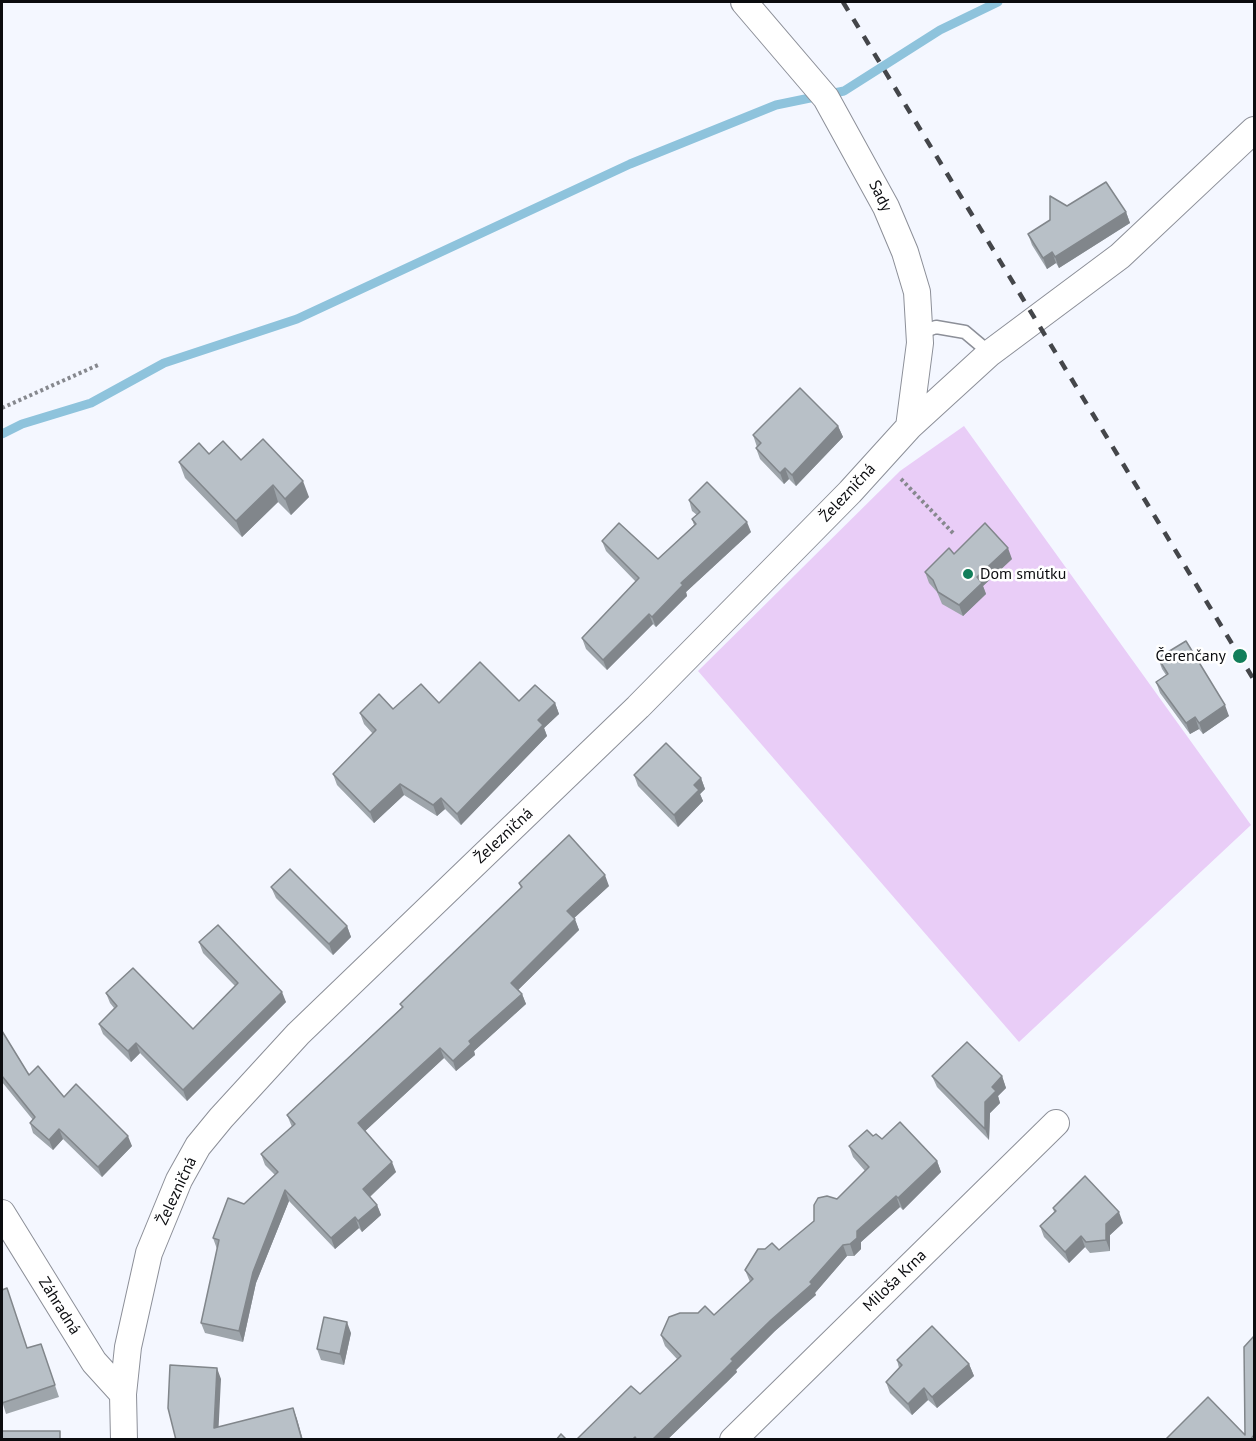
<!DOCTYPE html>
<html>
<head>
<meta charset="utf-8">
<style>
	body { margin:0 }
	#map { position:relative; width:1256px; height:1441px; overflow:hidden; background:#f4f7ff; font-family:"PT Sans",sans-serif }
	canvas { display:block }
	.frame { position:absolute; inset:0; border:3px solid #0b0c0f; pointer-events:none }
</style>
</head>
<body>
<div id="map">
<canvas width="1256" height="1441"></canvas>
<div class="frame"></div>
</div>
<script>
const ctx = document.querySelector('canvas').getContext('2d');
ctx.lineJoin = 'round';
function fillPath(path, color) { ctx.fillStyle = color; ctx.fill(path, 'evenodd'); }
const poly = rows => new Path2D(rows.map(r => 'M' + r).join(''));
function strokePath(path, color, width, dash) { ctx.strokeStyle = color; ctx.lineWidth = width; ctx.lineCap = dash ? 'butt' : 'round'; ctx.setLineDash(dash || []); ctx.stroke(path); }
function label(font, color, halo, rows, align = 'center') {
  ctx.font = font + ' "PT Sans",sans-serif'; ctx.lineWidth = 5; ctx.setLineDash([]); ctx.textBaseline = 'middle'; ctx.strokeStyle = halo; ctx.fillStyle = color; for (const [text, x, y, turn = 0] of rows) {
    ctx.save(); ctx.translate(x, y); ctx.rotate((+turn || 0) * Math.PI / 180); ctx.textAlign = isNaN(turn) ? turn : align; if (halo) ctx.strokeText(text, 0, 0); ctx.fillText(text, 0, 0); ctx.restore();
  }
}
fillPath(poly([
	[964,426,1251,825,1019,1042,698,671,900,471]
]), '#e9cdf7');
strokePath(poly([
	[2,434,22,424,91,403,164,363,297,319,630,164,776,105,844,91,940,30,998,2]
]), '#8ec3dc', 9);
const service = poly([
	[919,333,936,327,965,332,990,353]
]);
const minor = poly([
	[744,2,826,98,886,207,905,252,917,292,920,343,909,427],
	[2,1213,94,1362,123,1394],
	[124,1440,123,1394,128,1347,149,1253,179,1180,198,1146,221,1118,298,1034,638,707,850,492,909,427,990,353,1120,256,1254,130],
	[733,1440,1056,1123]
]);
strokePath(service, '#8c8f98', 15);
strokePath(minor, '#8c8f98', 28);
strokePath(poly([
	[2,408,98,365],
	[901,479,954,534]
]), '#86888e', 4, [3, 3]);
strokePath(service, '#fff', 12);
strokePath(minor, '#fff', 26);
strokePath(poly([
	[843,2,1254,680]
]), '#44464a', 4.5, [10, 10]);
fillPath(poly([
	[1067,206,1126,212,1130,223,1059,268,1056,263,1047,269,1032,245,1028,234,1050,220],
	[838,426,843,437,796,486,789,479,784,484,760,459,756,448,757,447,753,435],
	[209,454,241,460,309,497,291,515,278,502,242,537,185,478,179,462],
	[689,500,751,532,686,592,687,596,656,627,653,624,607,670,586,649,582,638,636,582,606,551,602,541,658,559,694,525,692,519,697,515,692,511],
	[954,554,1012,559,983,586,986,594,963,616,942,604,937,592,929,583,925,572],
	[1158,658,1229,716,1203,734,1199,729,1190,734,1160,693,1156,682,1166,675,1162,669],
	[519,701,555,703,559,714,544,728,547,736,461,825,445,809,437,816,404,795,374,823,337,785,333,774,373,734,364,724,360,713,439,703],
	[634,775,701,778,705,789,700,794,703,801,678,827,638,786],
	[519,883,609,886,574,918,579,930,518,990,522,994,526,1004,474,1051,475,1055,456,1071,444,1058,365,1131,396,1172,370,1197,377,1205,381,1215,362,1232,359,1228,335,1249,289,1201,256,1283,243,1342,205,1333,201,1323,217,1249,213,1238,244,1204,275,1175,265,1165,261,1154,292,1127,287,1115,402,1007,400,1004,521,888],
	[271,887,347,926,351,937,333,955,276,898],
	[199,942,286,1002,187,1101,140,1053,131,1062,103,1034,99,1024,114,1008,110,1003,106,993,193,1029,235,986,203,953],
	[2,1031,29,1075,64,1097,132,1146,102,1177,63,1139,53,1150,33,1133,30,1123,33,1120,2,1082],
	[932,1076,1002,1076,1006,1088,998,1096,1000,1103,990,1113,989,1140,937,1087],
	[873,1136,937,1161,941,1172,903,1210,900,1207,861,1242,861,1249,854,1256,847,1256,815,1293,816,1295,775,1331,736,1370,737,1372,726,1383,667,1440,576,1440,640,1394,677,1359,665,1346,661,1335,714,1315,750,1282,745,1270,779,1250,814,1221,865,1171,853,1157,849,1146],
	[1053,1208,1123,1223,1110,1235,1110,1251,1090,1253,1085,1247,1069,1263,1044,1237,1040,1226,1054,1212],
	[351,1333,344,1365,321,1360,317,1349],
	[41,1344,59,1397,6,1414,2,1401,27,1348],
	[897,1360,969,1364,974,1376,937,1408,928,1400,912,1415,890,1393,886,1382,899,1368]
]), '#9ea5ab');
fillPath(poly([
	[1126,212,1130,223,1059,268,1055,257],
	[1052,252,1056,263,1047,269,1043,258],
	[838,426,843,437,796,486,792,475],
	[785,468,789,479,784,484,780,473],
	[303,481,309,497,291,515,285,499],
	[273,485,278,502,242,537,236,521],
	[747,522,751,532,686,592,687,596,656,627,652,617,681,583],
	[1008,548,1012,559,983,586,986,594,963,616,959,605,977,577],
	[649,614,653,624,607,670,603,660],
	[555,703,559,714,544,728,547,736,461,825,457,814,538,720],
	[1225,705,1229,716,1203,734,1199,723],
	[1195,717,1199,729,1190,734,1186,723],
	[701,778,705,789,700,794,703,801,678,827,674,815,694,785],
	[400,784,404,795,374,823,370,812],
	[441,798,445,809,437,816,433,805],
	[605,875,609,886,571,921,567,911],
	[575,919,579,930,515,993,511,983],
	[347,926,351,937,333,955,329,944],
	[282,992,286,1002,187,1101,183,1090],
	[522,994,526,1004,474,1051,475,1055,456,1071,453,1061,469,1041],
	[136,1043,140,1053,131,1062,128,1051],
	[440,1048,444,1058,362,1134,358,1123],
	[1002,1076,1006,1088,998,1096,1000,1103,990,1113,989,1140,985,1129,985,1102,992,1087],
	[59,1129,63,1139,53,1150,49,1140],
	[128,1136,132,1146,102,1177,98,1167],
	[937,1161,941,1172,903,1210,898,1198],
	[392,1162,396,1172,367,1199,363,1189],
	[285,1190,289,1201,256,1283,243,1342,239,1331,253,1272],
	[896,1196,900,1207,861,1242,861,1249,854,1256,850,1244,857,1231],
	[377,1205,381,1215,362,1232,358,1221],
	[1119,1212,1123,1223,1110,1235,1110,1251,1106,1240,1106,1224],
	[355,1217,359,1228,335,1249,331,1238],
	[1081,1236,1085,1247,1069,1263,1065,1252],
	[843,1245,847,1256,815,1293,816,1295,775,1331,736,1370,737,1372,726,1383,667,1440,652,1440,731,1359,810,1282],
	[347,1322,351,1333,344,1365,340,1354],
	[969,1364,974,1376,937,1408,932,1397],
	[217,1368,221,1379,218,1439,214,1428],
	[924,1388,928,1400,912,1415,908,1404],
	[293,1408,297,1419,303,1440,302,1440]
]), '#81868b');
const building = poly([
	[1106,182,1126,212,1055,257,1052,252,1043,258,1028,234,1050,220,1050,196,1067,206,1106,182],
	[800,388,838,426,792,475,785,468,780,473,756,448,761,443,753,435,800,388],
	[263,439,303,481,285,499,273,485,236,521,179,462,199,443,209,454,223,441,241,460,263,439],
	[707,482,747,522,681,583,683,585,652,617,649,614,603,660,582,638,639,578,602,541,619,523,658,559,696,524,692,519,700,512,689,500,707,482],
	[985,523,1008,548,977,577,982,583,959,605,938,592,933,580,925,572,949,548,954,554,985,523],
	[1186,641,1225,705,1199,723,1195,717,1186,723,1156,682,1168,674,1158,658,1186,641],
	[480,662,519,701,535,685,555,703,538,720,543,725,457,814,441,798,433,805,400,784,370,812,333,774,376,730,360,713,379,694,393,709,421,684,439,703,480,662],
	[666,743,701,778,694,785,699,790,674,815,634,775,666,743],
	[569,835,605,875,567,911,575,919,511,983,522,994,469,1041,471,1044,453,1061,440,1048,358,1123,392,1162,363,1189,377,1205,358,1221,355,1217,331,1238,285,1190,253,1272,239,1331,201,1323,219,1240,213,1238,228,1198,244,1204,278,1172,261,1154,295,1124,287,1115,403,1007,400,1004,522,887,519,883,569,835],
	[290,869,347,926,329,944,271,887,290,869],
	[218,925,282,992,183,1090,136,1043,128,1051,99,1024,117,1006,106,993,133,968,193,1029,238,983,199,942,218,925],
	[2,1031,29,1075,38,1066,64,1097,76,1084,128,1136,98,1167,59,1129,49,1140,30,1123,35,1117,2,1076,2,1031],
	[967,1042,1002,1076,992,1087,996,1091,985,1102,985,1129,932,1076,967,1042],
	[900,1122,937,1161,898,1198,896,1196,857,1231,857,1238,850,1244,843,1245,810,1282,812,1284,771,1320,731,1359,733,1361,722,1372,652,1440,637,1440,635,1437,632,1440,576,1440,631,1386,640,1394,681,1356,661,1335,669,1317,680,1313,698,1313,705,1306,714,1315,753,1279,745,1270,758,1249,765,1249,772,1243,779,1250,814,1221,814,1205,818,1198,827,1196,837,1199,869,1167,849,1146,867,1130,873,1136,876,1134,882,1139,900,1122],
	[1085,1176,1119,1212,1106,1224,1106,1240,1086,1242,1081,1236,1065,1252,1040,1226,1056,1211,1053,1208,1085,1176],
	[7,1288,27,1348,41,1344,55,1385,2,1403,2,1290,7,1288],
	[324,1317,347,1322,340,1354,317,1349,324,1317],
	[932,1326,969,1364,932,1397,924,1388,908,1404,886,1382,902,1365,897,1360,932,1326],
	[1254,1336,1254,1435,1250,1440,1165,1440,1208,1397,1245,1435,1244,1347,1254,1336],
	[170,1365,217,1368,214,1428,293,1408,302,1440,176,1440,168,1408,170,1365],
	[2,1431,60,1431,60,1440,2,1440,2,1431],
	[561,1434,567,1440,556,1440,561,1434]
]);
fillPath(building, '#b8c0c7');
strokePath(building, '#81868b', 1.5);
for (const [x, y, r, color] of [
	[968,574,6,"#127e5a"],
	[1240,656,8,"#127e5a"]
]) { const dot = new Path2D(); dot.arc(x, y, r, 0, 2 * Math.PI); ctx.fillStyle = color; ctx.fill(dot); strokePath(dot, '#fff', 2); }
label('16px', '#0b0c0f', '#fff', [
	["Sady",880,196,64],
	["Železničná",848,493,-47],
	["Železničná",504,836,-43],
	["Železničná",177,1191,-65],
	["Miloša Krna",895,1281,-44],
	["Záhradná",59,1306,58]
]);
label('16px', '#0b0c0f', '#fff', [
	["Dom smútku",980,574],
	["Čerenčany",1226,656,"right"]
], 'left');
</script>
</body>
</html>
